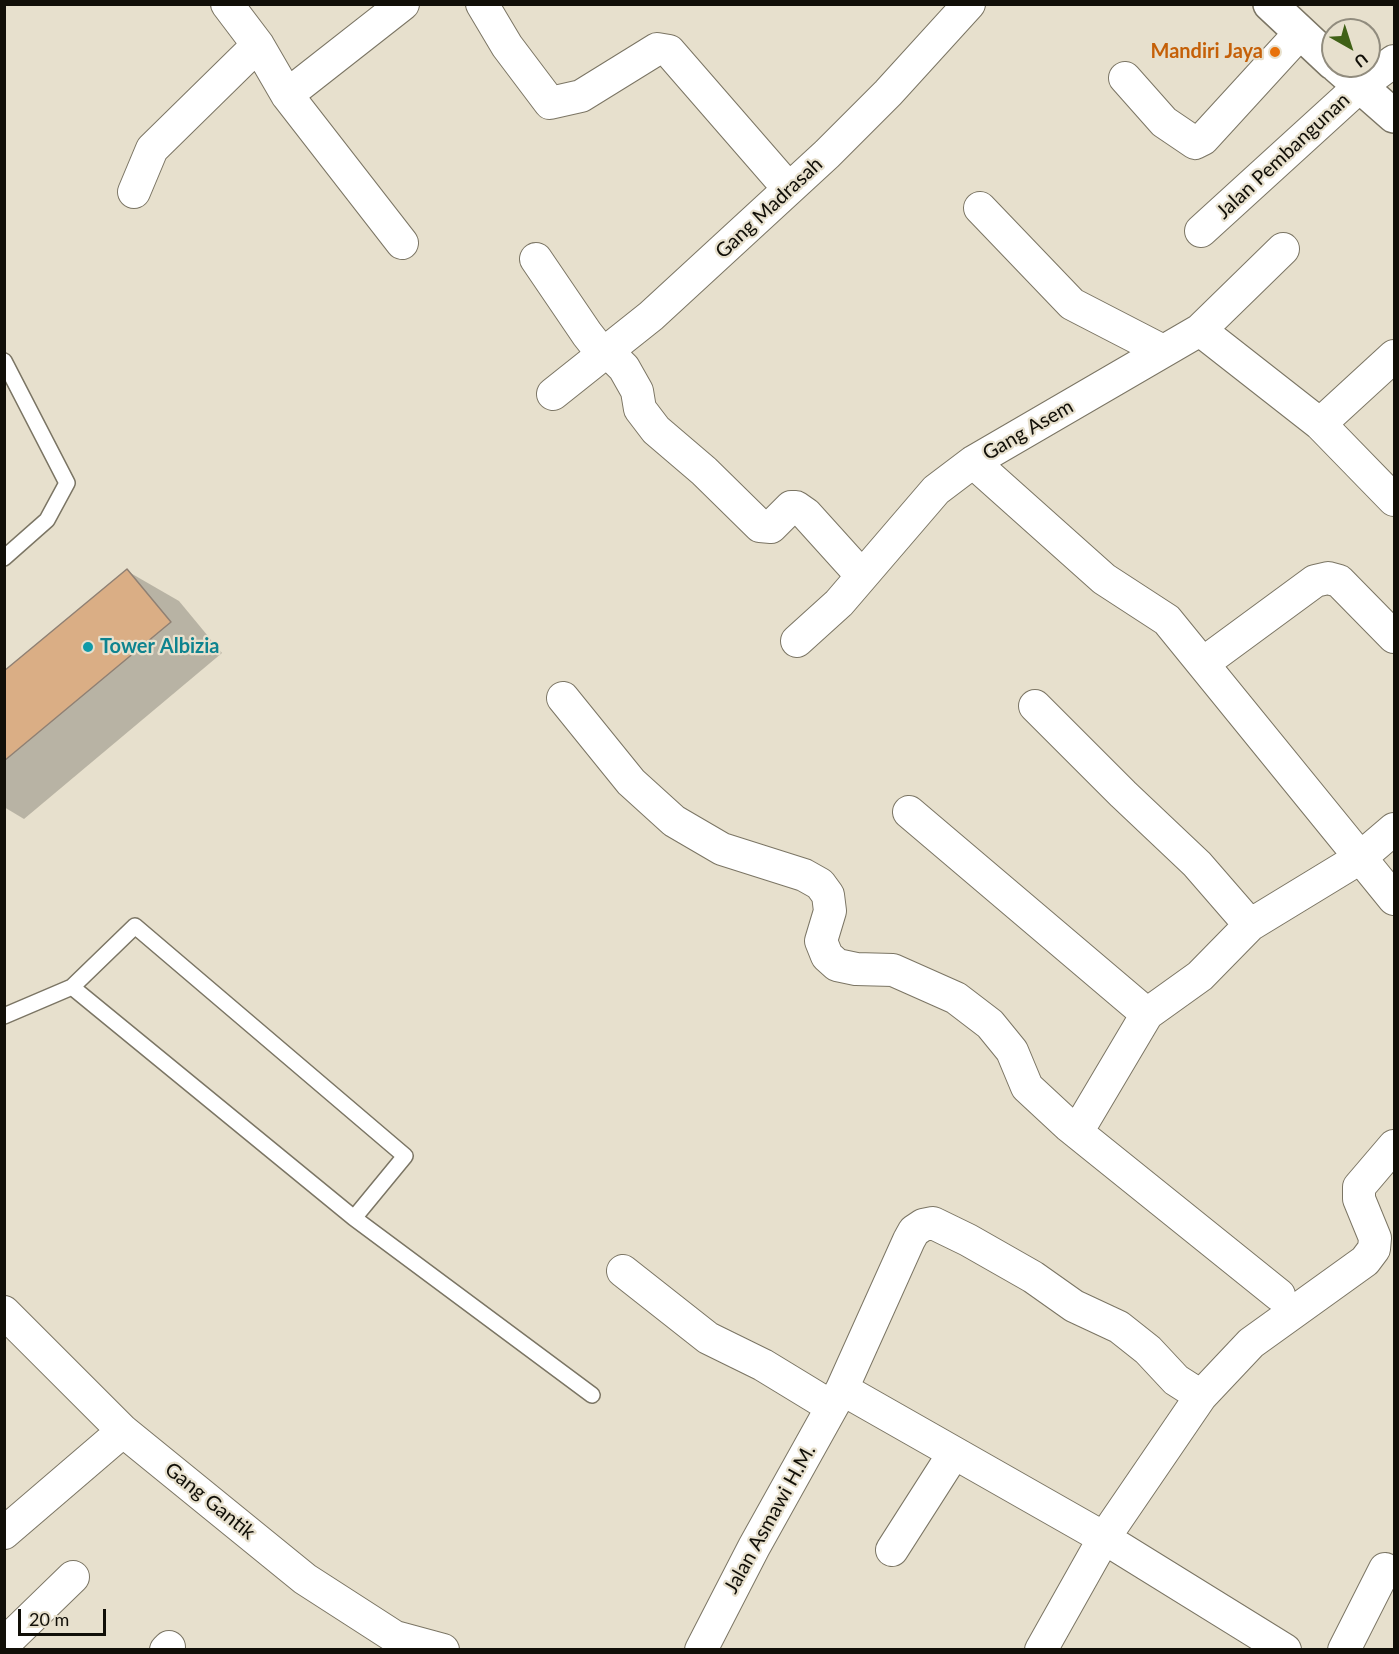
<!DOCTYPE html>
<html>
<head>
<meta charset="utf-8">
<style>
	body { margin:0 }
	#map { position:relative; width:1399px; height:1654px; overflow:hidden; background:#e7e0cd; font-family:Lato,sans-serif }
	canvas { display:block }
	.frame { position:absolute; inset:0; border:6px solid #110f08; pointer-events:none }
	.north { position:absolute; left:1321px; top:18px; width:60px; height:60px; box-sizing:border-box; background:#e7e0cd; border:2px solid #918c7e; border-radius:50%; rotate:141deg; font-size:16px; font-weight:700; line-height:24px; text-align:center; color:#110f08 }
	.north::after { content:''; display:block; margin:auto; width:21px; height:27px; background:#406117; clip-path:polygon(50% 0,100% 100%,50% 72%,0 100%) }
	.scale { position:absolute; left:18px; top:1609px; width:88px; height:27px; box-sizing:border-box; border:3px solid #110f08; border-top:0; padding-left:8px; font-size:18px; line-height:21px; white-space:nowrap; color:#110f08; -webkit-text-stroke:4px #e7e0cd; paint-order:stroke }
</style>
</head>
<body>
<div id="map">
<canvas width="1399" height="1654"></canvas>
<div class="frame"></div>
<div class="north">U</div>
<div class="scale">20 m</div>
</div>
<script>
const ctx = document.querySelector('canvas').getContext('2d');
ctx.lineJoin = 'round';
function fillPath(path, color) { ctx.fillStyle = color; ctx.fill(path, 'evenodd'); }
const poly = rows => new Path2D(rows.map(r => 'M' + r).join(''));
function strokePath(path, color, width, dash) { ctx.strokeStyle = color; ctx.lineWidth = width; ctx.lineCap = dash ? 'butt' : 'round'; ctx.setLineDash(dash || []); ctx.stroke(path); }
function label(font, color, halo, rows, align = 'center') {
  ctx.font = font + ' Lato,sans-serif'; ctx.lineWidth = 4.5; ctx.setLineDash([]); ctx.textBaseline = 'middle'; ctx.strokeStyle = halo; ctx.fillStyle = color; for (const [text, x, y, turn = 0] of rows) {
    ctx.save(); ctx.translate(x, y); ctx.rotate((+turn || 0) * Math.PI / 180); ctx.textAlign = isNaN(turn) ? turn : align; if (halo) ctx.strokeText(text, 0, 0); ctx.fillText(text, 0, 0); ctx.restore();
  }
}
fillPath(poly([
	[127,571,179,601,222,653,24,819,4,807,4,673]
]), '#0003');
const building = poly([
	[127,569,171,622,4,761,4,671,127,569]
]);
fillPath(building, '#daae85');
strokePath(building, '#8f8073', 1.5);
const service = poly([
	[4,361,67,483,47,520,4,558],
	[72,987,135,926,405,1156,354,1218],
	[4,1016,72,987,354,1218,592,1395]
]);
const minor = poly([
	[227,4,258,45,287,95,402,243],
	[482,4,507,46,550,103,581,96,657,49,669,51,789,189],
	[1125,78,1164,122,1195,143,1203,139,1300,33],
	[287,95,403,4],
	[134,192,152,149,258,45],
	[980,208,1072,304,1163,351],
	[1201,231,1359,87,1394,61],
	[536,259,587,334,598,348,608,352,624,368,637,391,640,409,656,430,704,471,760,526,771,527,791,507,796,507,806,514,862,576],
	[1200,330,1320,424,1394,500],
	[553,394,651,316,827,154,888,93,969,4],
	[1320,424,1394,356],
	[973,462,1104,579,1167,620,1394,899],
	[797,641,839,603,936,490,973,462,1200,330,1283,249],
	[1213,656,1315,581,1328,578,1339,581,1394,637],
	[563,698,631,782,674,821,722,849,804,875,820,884,828,895,830,911,821,941,827,956,837,965,856,969,893,970,956,998,990,1024,1012,1051,1027,1087,1069,1126,1279,1295],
	[1035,706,1123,794,1197,864,1250,925],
	[909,812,1147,1014],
	[1077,1132,1147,1014,1200,976,1250,925,1360,858,1394,829],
	[623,1271,708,1338,763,1365,832,1407],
	[4,1312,123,1431,305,1579,395,1637,443,1650],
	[842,1389,1104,1538,1285,1650],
	[4,1533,123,1431],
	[892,1550,954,1453],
	[4,1644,73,1577],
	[166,1650,169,1647],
	[701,1650,754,1547,842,1389,909,1240,914,1231,923,1225,933,1223,968,1240,1033,1277,1074,1306,1119,1327,1148,1350,1176,1380,1201,1396],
	[1041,1650,1104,1538,1201,1396,1251,1343,1365,1261,1374,1249,1375,1238,1359,1199,1359,1187,1394,1146],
	[1344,1650,1385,1569]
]);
const secondary = poly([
	[1270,4,1333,63],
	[1337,66,1394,116]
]);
strokePath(service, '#7b7564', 18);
strokePath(minor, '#7b7564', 34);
strokePath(secondary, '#7b7564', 36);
strokePath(service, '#fff', 15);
strokePath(minor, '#fff', 32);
strokePath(secondary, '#fff', 33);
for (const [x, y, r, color] of [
	[1275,52,6,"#e8710a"],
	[88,647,6,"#0f9aa8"]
]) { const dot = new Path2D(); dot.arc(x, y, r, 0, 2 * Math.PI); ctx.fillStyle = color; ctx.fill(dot); strokePath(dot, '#e7e0cd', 2); }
label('bold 20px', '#c56008', '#e7e0cd', [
	["Mandiri Jaya",1263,52]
], 'right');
label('20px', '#110f08', '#e7e0cd', [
	["Jalan Pembangunan",1283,156,-43],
	["Gang Madrasah",769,208,-43],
	["Gang Asem",1028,430,-30],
	["Gang Gantik",210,1501,39],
	["Jalan Asmawi H.M.",770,1519,-61]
]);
label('bold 20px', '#0d838f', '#e7e0cd', [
	["Tower Albizia",100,647]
], 'left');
</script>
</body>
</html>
